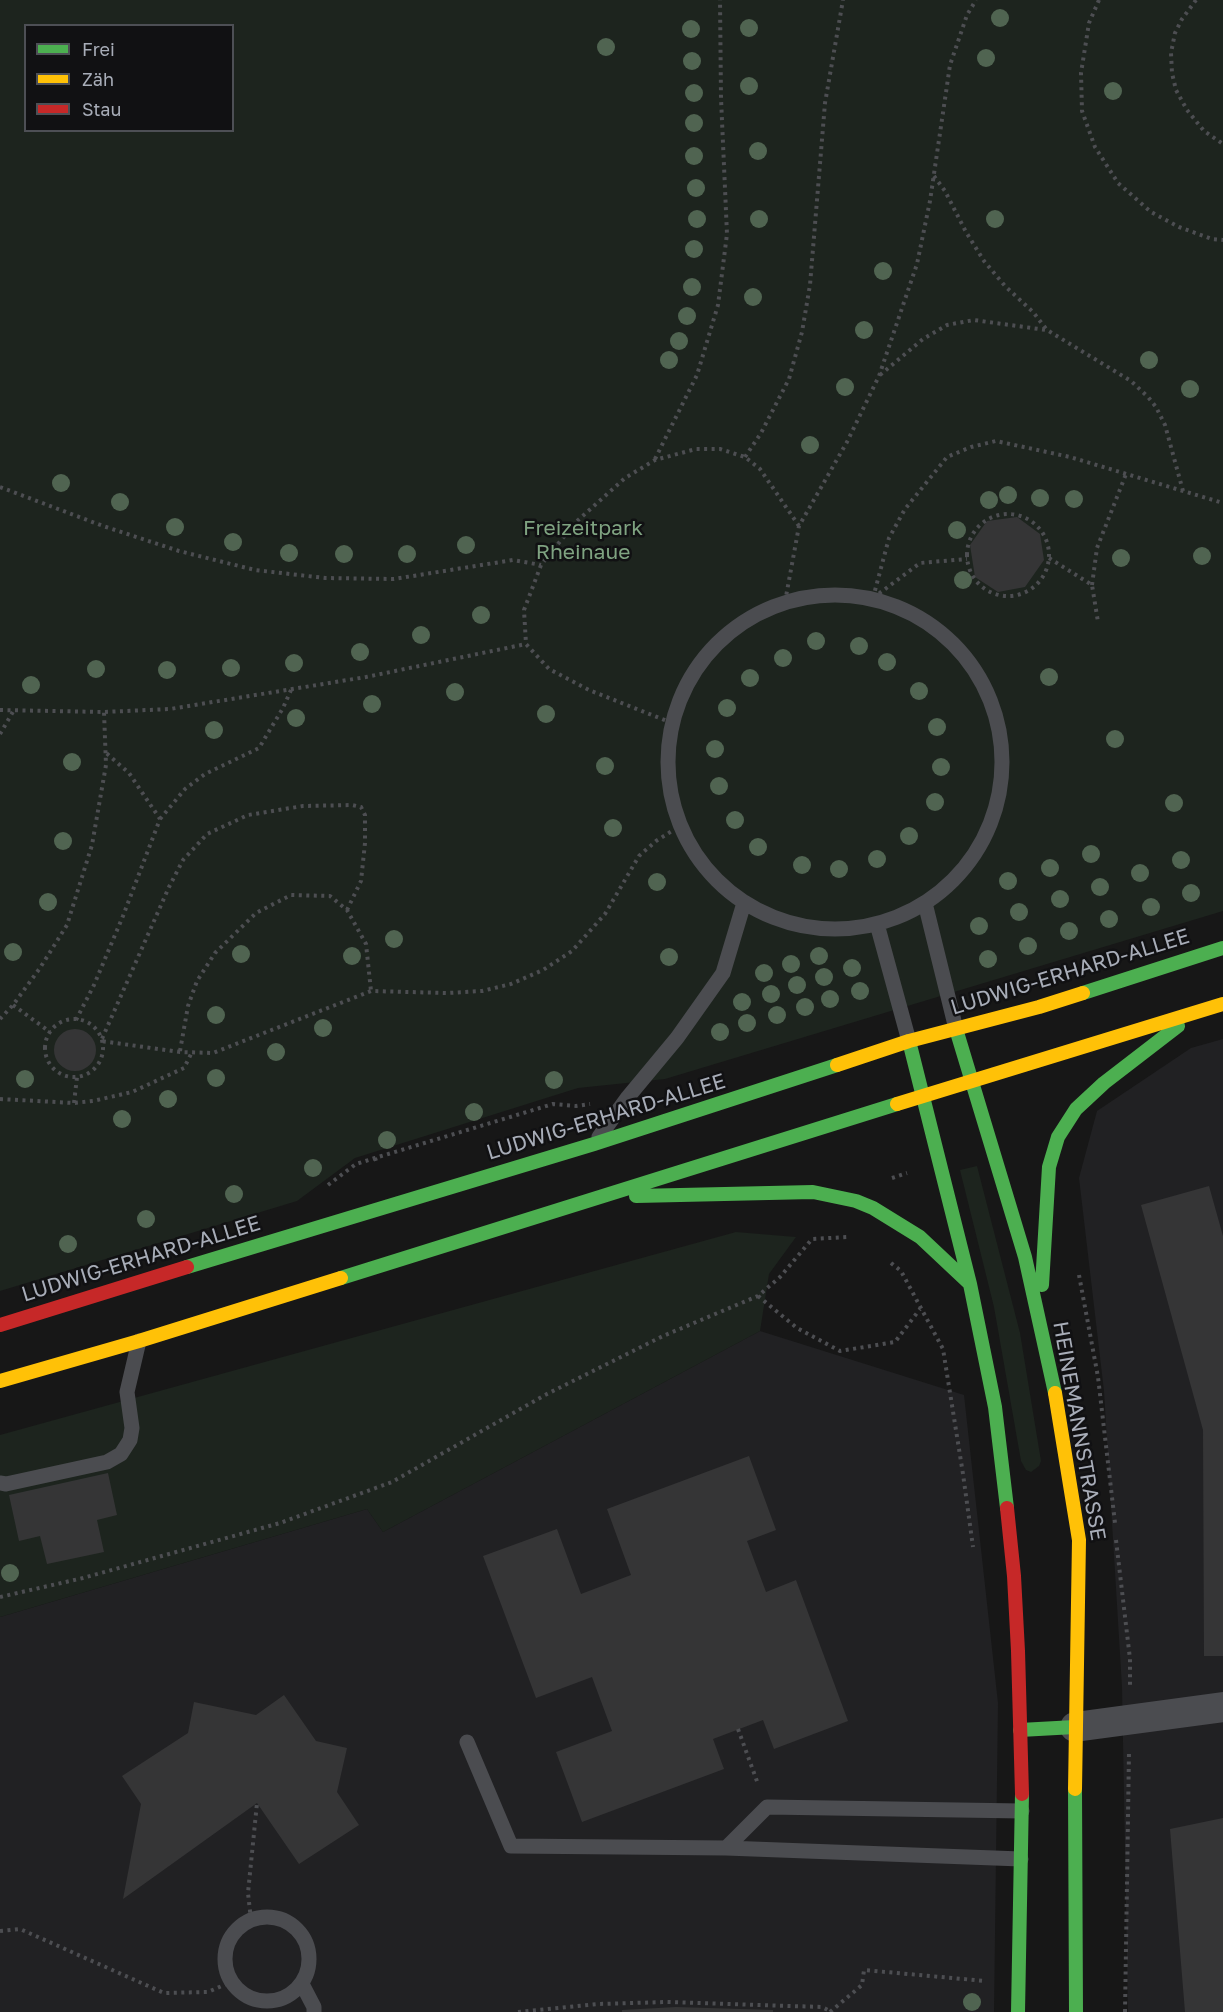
<!DOCTYPE html>
<html>
<head>
<meta charset="utf-8">
<style>
	body { margin:0 }
	#map { position:relative; width:1223px; height:2012px; overflow:hidden; background:#171717; font-family:"Golos Text",sans-serif }
	canvas { display:block }
	.legend { position:absolute; left:24px; top:24px; width:210px; height:108px; box-sizing:border-box; background:#111113; border:2px solid #4d4f55; margin:0; padding:8px 10px; list-style:none; font-size:18px; color:#a8adb8 }
	.legend li { display:flex; align-items:center; gap:12px; height:30px }
	.legend b { width:30px; border:2px solid #4d4f55 }
</style>
</head>
<body>
<div id="map">
<canvas width="1223" height="2012"></canvas>
<ul class="legend">
<li><b style="height:8px;background:#4caf50"></b>Frei</li>
<li><b style="height:8px;background:#ffc107"></b>Zäh</li>
<li><b style="height:8px;background:#c62828"></b>Stau</li>
</ul>
</div>
<script>
const ctx = document.querySelector('canvas').getContext('2d');
ctx.lineJoin = 'round';
function fillPath(path, color) { ctx.fillStyle = color; ctx.fill(path, 'evenodd'); }
const poly = rows => new Path2D(rows.map(r => 'M' + r).join(''));
function strokePath(path, color, width, dash) { ctx.strokeStyle = color; ctx.lineWidth = width; ctx.lineCap = dash ? 'butt' : 'round'; ctx.setLineDash(dash || []); ctx.stroke(path); }
function label(font, color, halo, rows, align = 'center') {
  ctx.font = font + ' "Golos Text",sans-serif'; ctx.lineWidth = 5; ctx.setLineDash([]); ctx.textBaseline = 'middle'; ctx.strokeStyle = halo; ctx.fillStyle = color; for (const [text, x, y, turn = 0] of rows) {
    ctx.save(); ctx.translate(x, y); ctx.rotate((+turn || 0) * Math.PI / 180); ctx.textAlign = isNaN(turn) ? turn : align; if (halo) ctx.strokeText(text, 0, 0); ctx.fillText(text, 0, 0); ctx.restore();
  }
}
fillPath(poly([
	[1223,1039,1223,2012,1128,2012,1122,1687,1104,1391,1079,1178,1097,1111,1191,1048],
	[760,1331,964,1395,998,1703,994,2012,0,2012,0,1617,367,1509,383,1532]
]), '#212123');
fillPath(poly([
	[0,0,1223,0,1223,911,665,1079,578,1088,355,1158,297,1201,0,1291],
	[26,26,232,26,232,130,26,130],
	[977,1166,1020,1333,1041,1461,1039,1466,1031,1472,1026,1470,1021,1461,994,1307,960,1170],
	[736,1232,796,1237,769,1274,760,1331,383,1532,367,1509,0,1617,0,1435]
]), '#1d241e');
fillPath(poly([
	[1017,517,1040,534,1044,560,1025,587,998,592,975,577,970,545,987,521],
	'54 1050a21 21 0 1 1 42 0a21 21 0 1 1-42 0Z',
	[1209,1186,1223,1236,1223,1656,1204,1656,1203,1430,1141,1205],
	[749,1456,776,1530,747,1541,766,1592,796,1580,848,1721,774,1749,763,1720,713,1739,724,1769,582,1822,556,1752,612,1731,592,1677,536,1698,483,1556,557,1529,581,1594,631,1575,607,1509],
	[108,1473,117,1515,97,1520,104,1552,47,1564,40,1536,19,1541,9,1495],
	[284,1695,316,1741,347,1748,337,1792,359,1825,299,1864,257,1803,123,1899,141,1804,122,1776,188,1733,194,1702,256,1715],
	[1223,1818,1223,2012,1185,2012,1170,1829],
	[676,2007,773,2010,773,2012,622,2012,622,2010]
]), '#353536');
strokePath(poly([
	[1099,0,1089,23,1081,73,1082,111,1095,147,1118,183,1151,212,1179,227,1212,239,1223,240],
	[1196,0,1182,19,1175,33,1171,53,1172,73,1176,90,1187,110,1204,131,1223,144],
	[934,176,945,191,966,232,984,261,1005,286,1033,312,1047,330,1131,381,1148,397,1156,407,1165,425,1183,491],
	[880,375,923,339,947,325,974,320,1046,330],
	[745,457,761,433,789,379,802,332,810,285,825,103,843,0],
	[655,459,697,375,718,305,727,234,721,98,720,0],
	[0,487,103,526,179,551,255,570,325,578,394,579,513,560,541,565],
	'967 555a41 41 0 1 1 82 0a41 41 0 1 1-82 0Z',
	[1049,558,1092,585,1098,622],
	[1092,585,1097,548,1126,474],
	[873,598,889,538,905,509,947,457,971,447,996,441,1070,457,1223,503],
	[873,598,920,563,967,559],
	[785,602,799,526,847,442,879,376,917,264,930,201,950,65,967,15,976,0],
	[0,710,104,712,170,709,366,677,526,644],
	[672,723,589,690,549,669,526,644,524,610,541,565,575,523,625,478,655,460,696,449,720,449,745,457,760,469,799,526],
	[0,734,14,710],
	[160,819,185,789,205,774,259,748,283,708,291,690],
	[347,910,361,881,365,843,365,815,361,807,352,805,303,806,248,815,207,834,183,860,169,887,101,1041,180,1052,213,1053,371,991,447,993,482,991,511,984,543,970,572,951,605,914,639,856,656,841,680,826],
	[13,1005,50,1032],
	[0,1019,13,1005,40,968,67,925,92,845,106,765,104,712],
	'45 1048a29 29 0 1 1 58 0a29 29 0 1 1-58 0Z',
	[76,1020,94,985,123,916,160,819,129,773,105,752],
	[180,1051,188,1006,197,981,215,953,256,913,291,895,330,896,347,910,366,944,371,991],
	[0,1099,74,1103,93,1101,132,1092,184,1068,192,1052],
	[74,1103,77,1077],
	[375,1158,377,1164],
	[892,1178,907,1173],
	[328,1185,356,1164,375,1158,553,1104,576,1106,590,1104],
	[891,1263,901,1271,943,1349,963,1474,973,1547],
	[1079,1275,1098,1377,1115,1523],
	[758,1296,797,1328,840,1351,895,1342,920,1309],
	[1116,1540,1130,1659,1130,1687],
	[0,1597,83,1578,280,1523,392,1482,545,1395,663,1336,758,1296,780,1277,812,1239,848,1237],
	[738,1729,758,1784],
	[251,1920,248,1893,257,1803],
	[0,1931,20,1929,164,1993,208,1992,231,1982],
	[518,2012,598,2004,667,2002,822,2007,832,2012],
	[830,2012,862,1985,864,1970,985,1981],
	[1125,2012,1129,1752]
]), '#4d4e52', 4, [3, 4.5]);
strokePath(poly([
	'668 762a167 167 0 1 1 334 0a167 167 0 1 1-334 0Z',
	[925,903,956,1029],
	[877,924,909,1041],
	[599,1137,628,1097,677,1038,723,973,744,903],
	[0,1483,6,1484,107,1462,121,1454,130,1440,132,1428,127,1392,139,1341],
	[467,1742,511,1846,726,1848,1021,1859],
	[726,1848,767,1807,1022,1811],
	'225 1959a42 42 0 1 1 84 0a42 42 0 1 1-84 0Z',
	[302,1984,314,2007,314,2012]
]), '#4b4c50', 15);
strokePath(poly([
	[1075,1727,1223,1707]
]), '#4b4c50', 30);
strokePath(poly([
	[1083,993,1223,948],
	[956,1029,1025,1257,1055,1393],
	[909,1041,970,1284,995,1407,1007,1508],
	[636,1196,813,1192,856,1201,873,1208,920,1237,970,1284],
	[187,1267,594,1144,837,1065],
	[341,1278,897,1104],
	[1042,1285,1049,1167,1058,1137,1076,1109,1104,1083,1178,1026],
	[1020,1730,1075,1727],
	[1075,1789,1076,2012],
	[1018,2012,1022,1794]
]), '#4caf50', 14);
strokePath(poly([
	[837,1065,909,1041,1039,1007,1083,993],
	[897,1104,1223,1004],
	[0,1381,139,1341,341,1278],
	[1055,1393,1079,1540,1075,1789]
]), '#ffc107', 14);
strokePath(poly([
	[0,1325,187,1267],
	[1007,1508,1014,1576,1018,1651,1022,1794]
]), '#c62828', 14);
ctx.fillStyle = '#506451';
for (const [x, y] of [
	[1000,18],
	[749,28],
	[691,29],
	[606,47],
	[986,58],
	[692,61],
	[749,86],
	[1113,91],
	[694,93],
	[694,123],
	[758,151],
	[694,156],
	[696,188],
	[697,219],
	[759,219],
	[995,219],
	[694,249],
	[883,271],
	[692,287],
	[753,297],
	[687,316],
	[864,330],
	[679,341],
	[669,360],
	[1149,360],
	[845,387],
	[1190,389],
	[810,445],
	[61,483],
	[1008,495],
	[1040,498],
	[1074,499],
	[989,500],
	[120,502],
	[175,527],
	[957,530],
	[233,542],
	[466,545],
	[289,553],
	[344,554],
	[407,554],
	[1202,556],
	[1121,558],
	[963,580],
	[481,615],
	[421,635],
	[816,641],
	[859,646],
	[360,652],
	[783,658],
	[887,662],
	[294,663],
	[231,668],
	[96,669],
	[167,670],
	[1049,677],
	[750,678],
	[31,685],
	[919,691],
	[455,692],
	[372,704],
	[727,708],
	[546,714],
	[296,718],
	[937,727],
	[214,730],
	[1115,739],
	[715,749],
	[72,762],
	[605,766],
	[941,767],
	[719,786],
	[935,802],
	[1174,803],
	[735,820],
	[613,828],
	[909,836],
	[63,841],
	[758,847],
	[1091,854],
	[877,859],
	[1181,860],
	[802,865],
	[1050,868],
	[839,869],
	[1140,873],
	[1008,881],
	[657,882],
	[1100,887],
	[1191,893],
	[1060,899],
	[48,902],
	[1151,907],
	[1019,912],
	[1109,919],
	[979,926],
	[1069,931],
	[394,939],
	[1028,946],
	[13,952],
	[241,954],
	[352,956],
	[819,956],
	[669,957],
	[988,959],
	[791,964],
	[852,968],
	[764,973],
	[824,977],
	[797,985],
	[860,991],
	[771,994],
	[830,999],
	[742,1002],
	[805,1007],
	[216,1015],
	[777,1015],
	[747,1023],
	[323,1028],
	[720,1032],
	[276,1052],
	[216,1078],
	[25,1079],
	[554,1080],
	[168,1099],
	[474,1112],
	[122,1119],
	[387,1140],
	[313,1168],
	[234,1194],
	[146,1219],
	[68,1244],
	[10,1573],
	[972,2002]
]) { ctx.beginPath(); ctx.arc(x, y, 9, 0, 2 * Math.PI); ctx.fill(); }
label('21px', '#7fa381', '#111113', [
	["Freizeitpark",583,528],
	["Rheinaue",583,552]
]);
label('21px', '#a8adb8', '#111113', [
	["LUDWIG-ERHARD-ALLEE",1070,972,-17],
	["LUDWIG-ERHARD-ALLEE",606,1117,-17],
	["LUDWIG-ERHARD-ALLEE",141,1259,-17],
	["HEINEMANNSTRASSE",1079,1431,80]
]);
</script>
</body>
</html>
